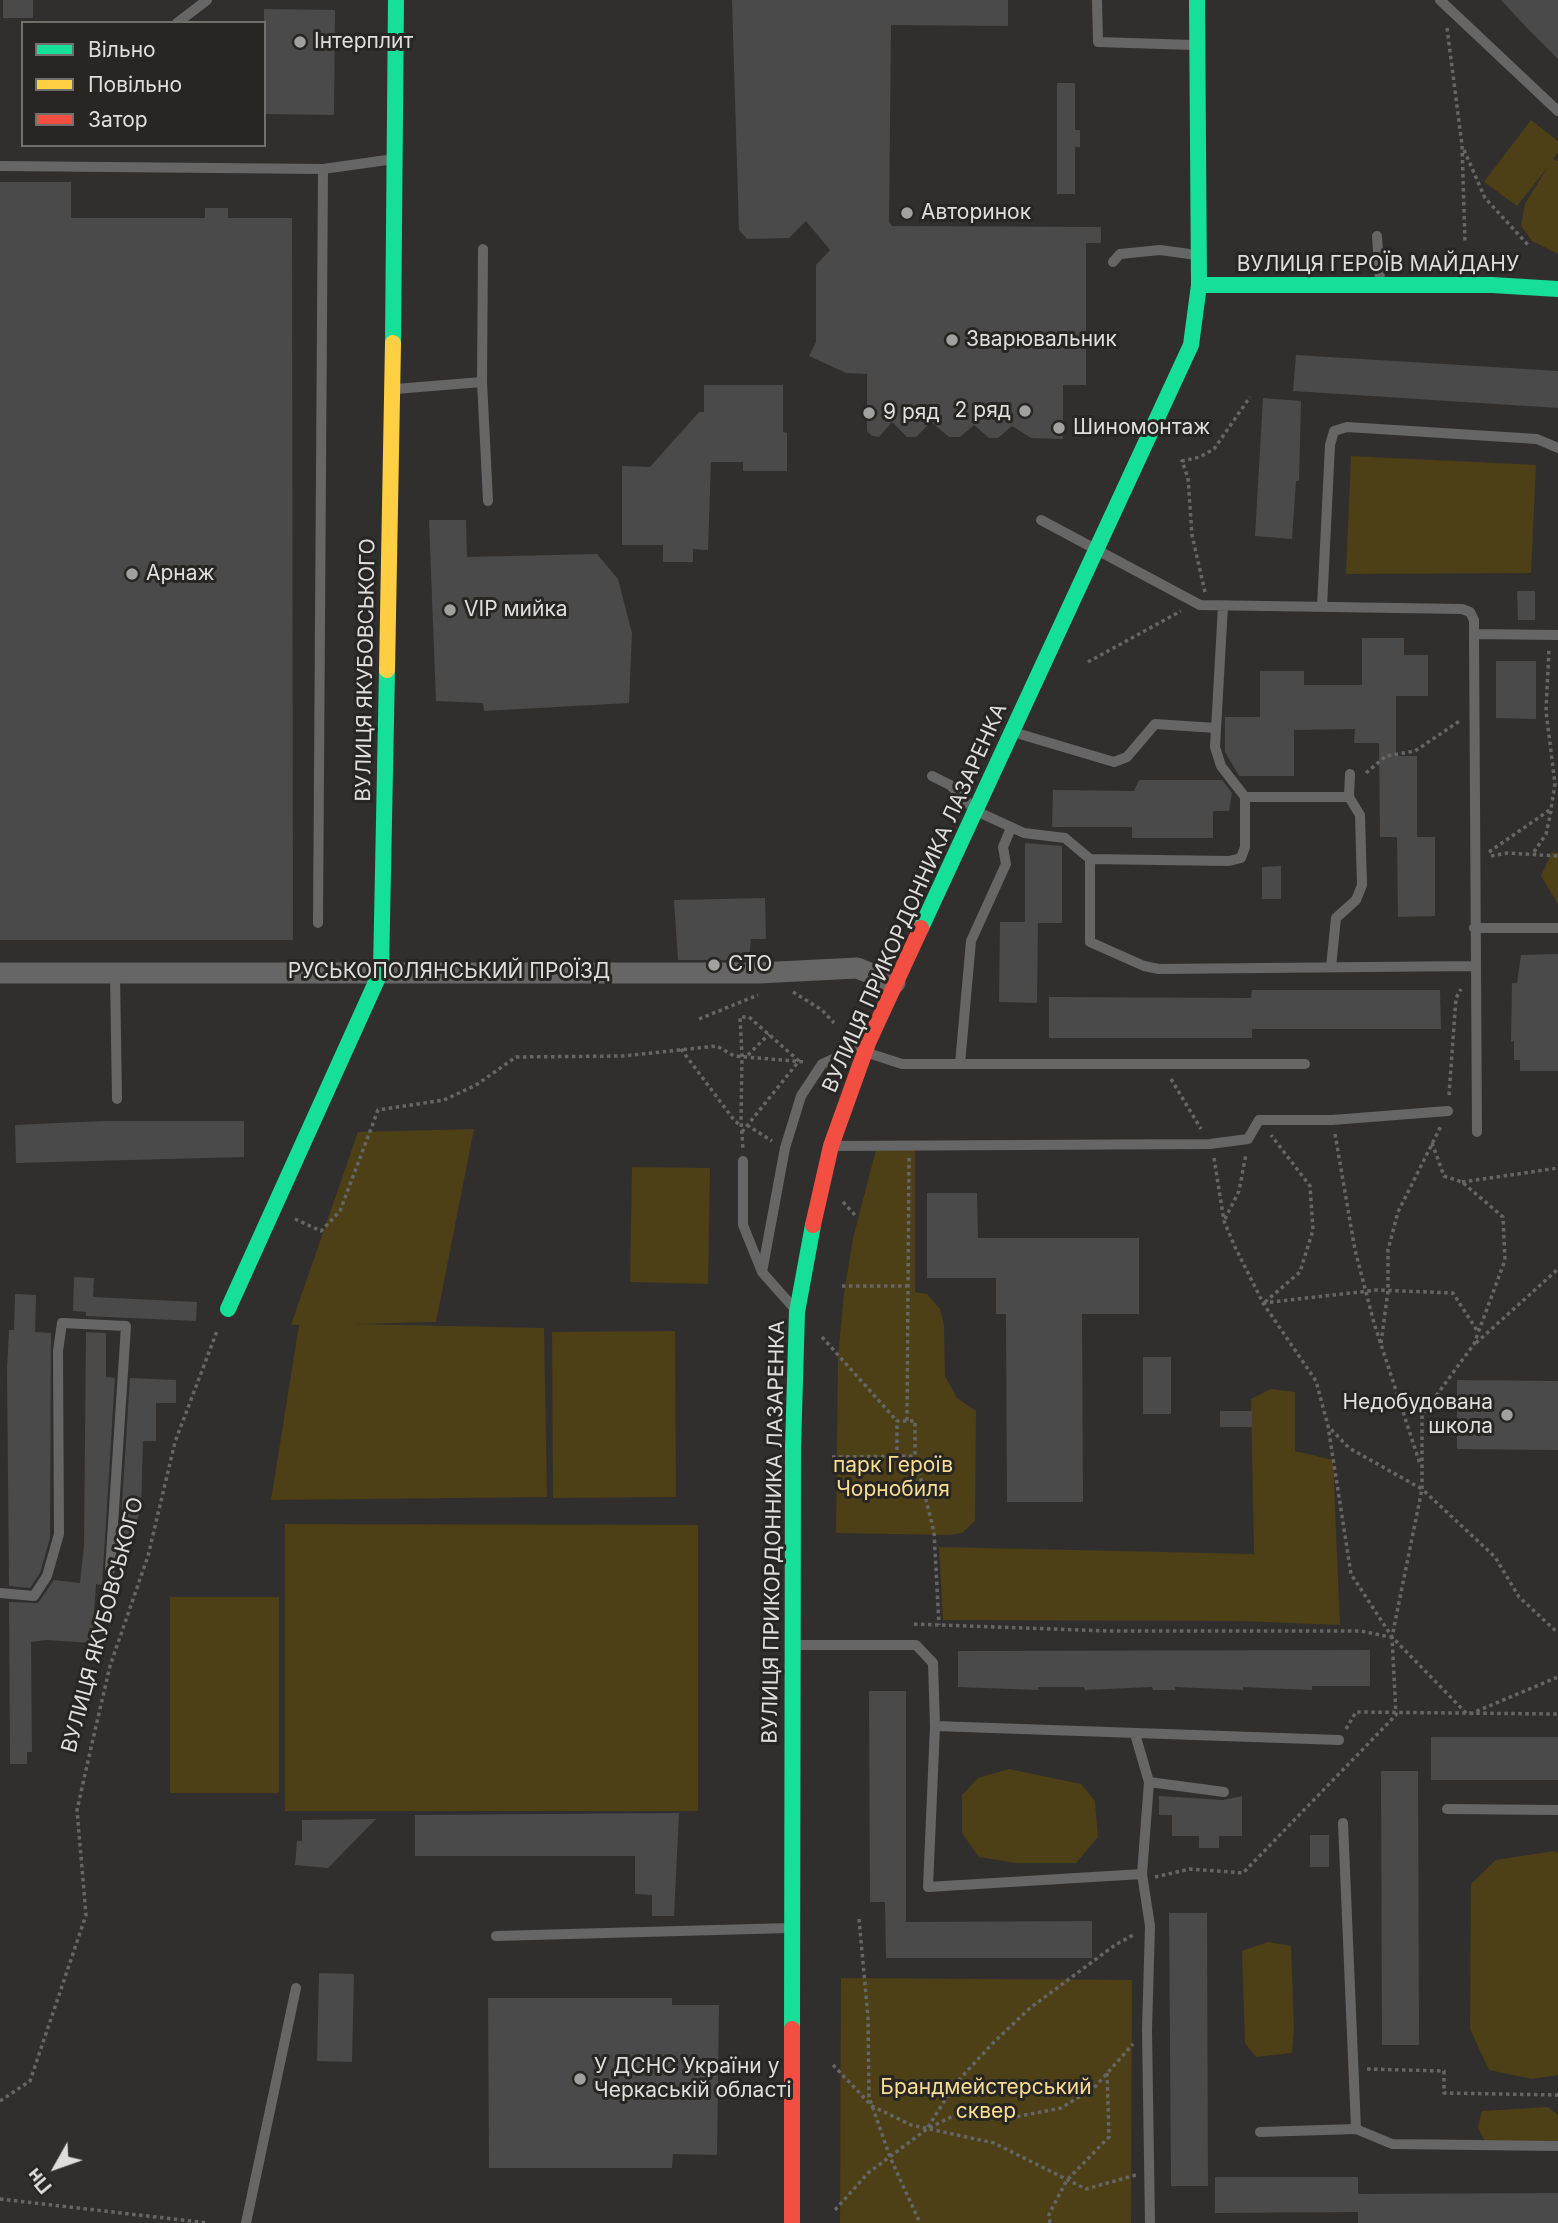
<!DOCTYPE html>
<html>
<head>
<meta charset="utf-8">
<style>
	body { margin:0 }
	#map { position:relative; width:1558px; height:2223px; overflow:hidden; background:#302f2e; font-family:Inter,sans-serif }
	canvas { display:block }
	.legend { position:absolute; left:21px; top:21px; width:245px; height:126px; box-sizing:border-box; background:#272623; border:2px solid #70706d; margin:0; padding:9px 12px; list-style:none; font-size:21px; color:#dededc }
	.legend li { display:flex; align-items:center; gap:14px; height:35px }
	.legend b { width:35px; border:2px solid #70706d }
	.north { position:absolute; left:21px; top:2132px; width:70px; height:70px; -webkit-text-stroke:5px #272623; paint-order:stroke; rotate:230deg; font-size:19px; font-weight:700; line-height:28px; text-align:center; color:#dededc }
	.north::after { content:''; display:block; margin:auto; width:24px; height:32px; background:#dededc; clip-path:polygon(50% 0,100% 100%,50% 72%,0 100%) }
</style>
</head>
<body>
<div id="map">
<canvas width="1558" height="2223"></canvas>
<ul class="legend">
<li><b style="height:9px;background:#16e098"></b>Вільно</li>
<li><b style="height:9px;background:#ffcf43"></b>Повільно</li>
<li><b style="height:9px;background:#f24e42"></b>Затор</li>
</ul>
<div class="north">Пн</div>
</div>
<script>
const ctx = document.querySelector('canvas').getContext('2d');
ctx.lineJoin = 'round';
function fillPath(path, color) { ctx.fillStyle = color; ctx.fill(path, 'evenodd'); }
const poly = rows => new Path2D(rows.map(r => 'M' + r).join(''));
function strokePath(path, color, width, dash) { ctx.strokeStyle = color; ctx.lineWidth = width; ctx.lineCap = dash ? 'butt' : 'round'; ctx.setLineDash(dash || []); ctx.stroke(path); }
function label(font, color, halo, rows, align = 'center') {
  ctx.font = font + ' Inter,sans-serif'; ctx.lineWidth = 6; ctx.setLineDash([]); ctx.textBaseline = 'middle'; ctx.strokeStyle = halo; ctx.fillStyle = color; for (const [text, x, y, turn = 0] of rows) {
    ctx.save(); ctx.translate(x, y); ctx.rotate((+turn || 0) * Math.PI / 180); ctx.textAlign = isNaN(turn) ? turn : align; if (halo) ctx.strokeText(text, 0, 0); ctx.fillText(text, 0, 0); ctx.restore();
  }
}
fillPath(poly([
	[1531,120,1558,141,1558,153,1553,159,1558,161,1558,254,1532,241,1521,226,1525,204,1547,168,1517,206,1484,182],
	[1351,456,1536,465,1531,573,1346,574],
	[1552,852,1558,853,1558,904,1541,876],
	[474,1129,436,1322,354,1324,544,1328,547,1497,271,1500,299,1325,291,1325,358,1132],
	[915,1149,915,1292,927,1294,940,1309,944,1325,945,1376,957,1398,976,1411,975,1521,962,1533,949,1535,836,1533,838,1357,844,1294,853,1238,876,1150],
	[632,1167,710,1168,708,1284,630,1282],
	[675,1331,676,1497,553,1498,552,1332],
	[1271,1389,1295,1392,1295,1451,1333,1460,1340,1625,1240,1621,943,1620,939,1547,1254,1554,1251,1399],
	[285,1524,698,1525,698,1811,285,1811],
	[170,1597,279,1597,279,1793,170,1793],
	[1009,1769,1081,1784,1095,1801,1098,1837,1076,1863,1016,1863,979,1857,962,1833,962,1795,978,1778],
	[1554,1851,1558,1853,1558,2075,1532,2079,1489,2070,1470,2029,1471,1884,1496,1860],
	[1268,1942,1291,1946,1294,2028,1292,2053,1256,2057,1245,2043,1242,1951],
	[841,1978,1132,1980,1131,2223,840,2223],
	[1548,2107,1558,2115,1558,2150,1488,2149,1478,2127,1482,2111]
]), '#4d3f16');
fillPath(poly([
	[3,0,33,0,33,18,3,18],
	[732,0,1008,0,1008,26,891,25,889,222,892,226,1101,227,1101,243,1086,243,1086,385,1063,385,1063,439,1031,438,1012,426,998,438,989,438,974,425,960,437,949,437,931,422,916,437,907,437,892,422,879,437,872,436,867,431,867,374,846,373,809,356,816,342,816,265,830,250,806,221,789,238,747,239,739,230],
	[1501,0,1558,0,1558,59,1527,28],
	[264,9,335,10,334,115,264,114],
	[1057,83,1075,83,1075,130,1080,130,1080,147,1075,147,1075,194,1057,194],
	[0,182,71,182,71,218,205,218,205,208,228,208,228,218,292,218,293,940,0,940],
	[1296,355,1558,371,1558,408,1293,391],
	[704,385,783,385,783,432,787,433,787,471,743,471,743,462,711,462,708,550,693,549,693,562,663,562,663,545,622,545,622,466,650,467,699,412,704,412],
	[1263,398,1301,401,1299,481,1296,481,1292,539,1255,536],
	[429,520,466,520,467,557,597,554,618,579,632,633,629,703,484,711,483,703,436,701],
	[1517,591,1535,591,1535,620,1518,620],
	[1362,638,1404,638,1404,655,1428,655,1428,696,1396,696,1396,756,1417,756,1417,837,1435,837,1435,916,1398,917,1397,837,1380,837,1379,743,1354,743,1355,729,1294,730,1294,776,1239,776,1225,752,1225,717,1260,717,1260,671,1304,671,1304,685,1362,685],
	[1496,661,1536,661,1536,719,1496,718],
	[1139,780,1222,780,1232,793,1229,811,1213,811,1213,838,1132,838,1132,827,1052,827,1053,790,1134,791],
	[1025,843,1062,846,1062,923,1038,923,1037,1003,999,1002,1000,922,1025,922],
	[1281,866,1281,899,1262,899,1262,867],
	[765,898,766,939,751,939,749,960,678,960,674,900],
	[1558,954,1558,1071,1520,1071,1520,1060,1514,1060,1514,1041,1511,1042,1512,983,1517,983,1521,955],
	[1252,990,1440,990,1441,1029,1252,1029,1252,1038,1049,1038,1049,997,1251,998],
	[103,1121,244,1121,244,1157,16,1163,15,1125],
	[927,1193,977,1193,978,1238,1139,1238,1139,1314,1082,1314,1083,1502,1007,1502,1006,1314,996,1314,996,1278,927,1278],
	[74,1277,94,1278,93,1297,197,1302,196,1321,86,1316,86,1312,73,1311],
	[15,1294,36,1295,35,1332,51,1333,50,1538,40,1573,30,1588,9,1586,7,1368,9,1330,14,1330],
	[86,1332,106,1333,106,1377,115,1378,102,1585,96,1584,92,1643,46,1640,31,1642,32,1752,27,1752,27,1764,10,1764,9,1602,38,1603,54,1580,80,1583,84,1546],
	[1143,1357,1171,1357,1171,1414,1143,1414],
	[130,1378,176,1380,176,1403,156,1403,156,1441,143,1441,141,1508,132,1537,120,1534],
	[1457,1380,1558,1381,1558,1450,1457,1449],
	[1220,1411,1252,1411,1252,1427,1220,1427],
	[1370,1650,1370,1686,1312,1686,1312,1690,1243,1687,1243,1690,1175,1687,1175,1690,1153,1690,1152,1687,1085,1690,1084,1687,1038,1687,1038,1690,958,1687,958,1651],
	[869,1691,906,1691,906,1922,1092,1921,1092,1958,886,1958,885,1902,870,1902],
	[1431,1737,1558,1737,1558,1780,1431,1780],
	[1381,1771,1418,1771,1419,2045,1382,2045],
	[1159,1796,1223,1800,1242,1796,1242,1836,1219,1836,1219,1848,1199,1848,1199,1836,1172,1836,1172,1815,1159,1815],
	[679,1813,674,1916,652,1916,652,1895,635,1894,635,1856,415,1856,415,1815],
	[376,1819,328,1868,295,1865,297,1841,302,1841,302,1820],
	[1310,1835,1329,1835,1329,1867,1310,1867],
	[1169,1913,1207,1913,1208,2186,1171,2186],
	[319,1973,354,1974,352,2062,317,2061],
	[488,1998,672,1998,672,2005,719,2005,717,2155,673,2154,672,2168,489,2168],
	[1215,2177,1358,2177,1358,2194,1558,2193,1558,2223,1358,2223,1358,2212,1215,2213]
]), '#4a4a4a');
strokePath(poly([
	[1447,28,1462,145,1465,242],
	[1464,150,1485,198,1529,246],
	[1205,592,1192,535,1188,478,1182,461,1200,457,1214,449,1250,397],
	[1088,662,1181,611],
	[1366,773,1386,756,1415,751,1461,720],
	[1489,852,1551,809,1555,784,1546,711,1549,648],
	[1534,852,1546,834,1551,811],
	[1491,856,1507,853,1558,856],
	[793,992,822,1010,834,1023],
	[699,1019,758,995],
	[681,1049,734,1120,741,1126],
	[748,1055,769,1034],
	[1171,1079,1201,1129],
	[1449,1095,1456,998,1461,989],
	[747,1125,772,1141],
	[742,1132,799,1061,749,1017,740,1017,742,1055,741,1121,743,1149],
	[1335,1134,1355,1250,1374,1323,1420,1464],
	[1432,1143,1444,1176,1462,1182,1503,1217,1505,1260,1474,1344,1422,1415,1422,1489,1495,1557,1519,1597,1558,1633],
	[909,1158,907,1421,915,1421,915,1456,934,1532,939,1625],
	[1214,1158,1224,1221,1235,1247,1263,1303,1316,1381,1328,1426],
	[1462,1182,1558,1168],
	[843,1202,855,1215],
	[295,1219,321,1231,340,1211,378,1110,444,1100,476,1085,516,1057,623,1056,717,1046,734,1056,806,1062],
	[1225,1219,1239,1191,1246,1154],
	[842,1286,908,1286],
	[1265,1302,1300,1272,1313,1230,1310,1186,1271,1135],
	[1263,1303,1377,1290,1453,1293,1478,1332],
	[822,1337,897,1421],
	[1381,1343,1388,1291,1388,1250,1398,1212,1441,1126],
	[1476,1343,1558,1269],
	[832,1457,915,1456],
	[897,1457,897,1421,907,1421],
	[914,1624,1108,1631,1361,1631,1390,1637],
	[1470,1714,1558,1677],
	[1346,1729,1356,1712,1558,1714],
	[1155,1877,1190,1869,1243,1873,1396,1715,1392,1637,1422,1489,1349,1448,1328,1426,1351,1574,1392,1637,1468,1715],
	[859,1919,868,2017,869,2097,890,2157,920,2223],
	[833,2065,872,2106,911,2125,994,2143,1086,2189,1136,2175],
	[1367,2069,1444,2071,1444,2093,1558,2095],
	[0,2101,30,2081,86,1915,77,1810,93,1739,110,1666,148,1556,175,1442,217,1331],
	[928,2127,955,2084,995,2041,1030,2008,1115,1945,1135,1934],
	[0,2199,208,2223],
	[835,2210,868,2173,927,2129,957,2114,1015,2117,1061,2108,1094,2088,1133,2044],
	[1050,2223,1049,2214,1067,2180,1109,2137,1107,2072]
]), '#676666', 3.5, [3.5, 3.5]);
strokePath(poly([
	[1097,0,1098,42,1194,45],
	[1440,0,1558,111],
	[177,23,207,0],
	[0,166,323,169,394,159],
	[1377,236,1380,281],
	[1113,262,1120,254,1160,250,1197,255],
	[482,382,488,501],
	[395,389,482,382,483,249],
	[1041,520,1200,605,1462,609,1470,612,1474,620,1474,634,1558,635],
	[1322,607,1330,445,1334,431,1347,427,1537,439,1558,448],
	[1474,634,1477,1132],
	[1013,732,1114,762,1127,757,1155,724,1216,728],
	[932,776,950,785,976,811,1024,833,1065,838,1090,859,1229,861,1241,858,1245,847,1245,797,1221,766,1215,747,1223,606],
	[1245,797,1349,797,1350,774],
	[1090,859,1090,942,1144,966,1159,969,1474,966],
	[318,923,323,169],
	[1474,928,1558,928],
	[1331,967,1336,918,1356,900,1362,885,1360,815,1349,797],
	[115,974,117,1099],
	[865,1052,902,1064,1305,1064],
	[960,1064,971,941,1006,864,1003,847,1011,828],
	[833,1146,1210,1144,1248,1139,1259,1120,1332,1120,1448,1111],
	[743,1161,743,1225,762,1272,793,1307],
	[762,1272,785,1148,801,1096,822,1064,862,1046],
	[0,1593,34,1596,47,1576,59,1534,58,1351,62,1323,126,1326,110,1570],
	[796,1645,916,1645,933,1663,935,1726,928,1887,1142,1874],
	[935,1726,1339,1740],
	[1135,1734,1149,1782,1142,1874,1150,1926,1147,2030,1150,2223],
	[1149,1782,1224,1792],
	[1447,1809,1558,1810],
	[1343,1823,1356,2129],
	[496,1936,790,1928],
	[1260,2132,1356,2129,1392,2144,1558,2146],
	[246,2223,296,1988]
]), '#666', 10);
strokePath(poly([
	[0,973,758,973,857,968,895,983]
]), '#666', 21);
strokePath(poly([
	[1199,285,1492,285,1558,289],
	[393,343,396,0],
	[921,928,1191,345,1199,285,1197,0],
	[228,1309,381,971,387,670],
	[792,2029,793,1448,797,1312,813,1225]
]), '#16e098', 16);
strokePath(poly([
	[387,670,393,343]
]), '#ffcf43', 16);
strokePath(poly([
	[813,1225,831,1146,868,1043,921,928],
	[792,2223,792,2029]
]), '#f24e42', 16);
for (const [x, y, r, color] of [
	[300,42,7,"#a1a19f"],
	[907,213,7,"#a1a19f"],
	[952,340,7,"#a1a19f"],
	[1025,411,7,"#a1a19f"],
	[869,413,7,"#a1a19f"],
	[1059,428,7,"#a1a19f"],
	[132,574,7,"#a1a19f"],
	[450,610,7,"#a1a19f"],
	[714,965,7,"#a1a19f"],
	[1507,1415,7,"#a1a19f"],
	[580,2079,7,"#a1a19f"]
]) { const dot = new Path2D(); dot.arc(x, y, r, 0, 2 * Math.PI); ctx.fillStyle = color; ctx.fill(dot); strokePath(dot, '#272623', 2.5); }
label('21px', '#dededc', '#272623', [
	["Інтерплит",314,42],
	["Авторинок",921,213],
	["Зварювальник",966,340],
	["2 ряд",1011,411,"right"],
	["9 ряд",883,413],
	["Шиномонтаж",1073,428],
	["Арнаж",146,574],
	["VIP мийка",464,610],
	["СТО",728,965],
	["Недобудована",1493,1403,"right"],
	["школа",1493,1427,"right"],
	["У ДСНС України у",594,2067],
	["Черкаській області",594,2091]
], 'left');
label('21px', '#dededc', '#272623', [
	["ВУЛИЦЯ ГЕРОЇВ МАЙДАНУ",1378,265],
	["ВУЛИЦЯ ЯКУБОВСЬКОГО",366,670,-89],
	["ВУЛИЦЯ ПРИКОРДОННИКА ЛАЗАРЕНКА",915,898,-66],
	["РУСЬКОПОЛЯНСЬКИЙ ПРОЇЗД",449,972],
	["ВУЛИЦЯ ПРИКОРДОННИКА ЛАЗАРЕНКА",774,1532,-89],
	["ВУЛИЦЯ ЯКУБОВСЬКОГО",103,1625,-75]
]);
label('21px', '#fadd93', '#272623', [
	["парк Героїв",893,1466],
	["Чорнобиля",893,1490],
	["Брандмейстерський",986,2088],
	["сквер",986,2112]
]);
</script>
</body>
</html>
